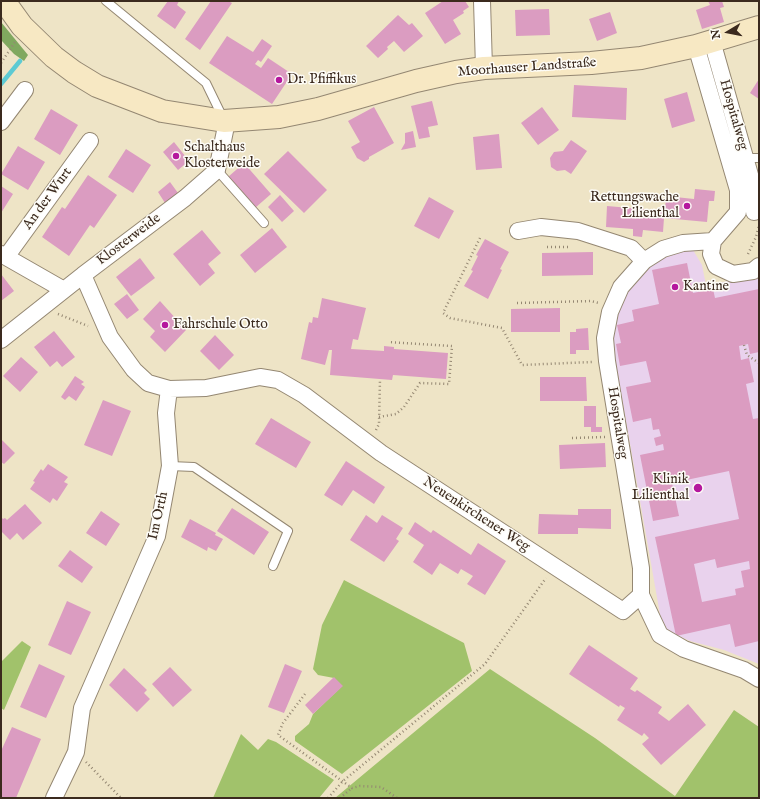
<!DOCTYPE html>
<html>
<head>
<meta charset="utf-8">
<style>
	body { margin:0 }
	#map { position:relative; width:760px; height:799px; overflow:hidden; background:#eee4c6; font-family:"IM FELL English",serif }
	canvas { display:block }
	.frame { position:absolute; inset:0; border:2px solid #3b2a1e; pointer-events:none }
	.north { position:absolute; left:708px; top:12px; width:40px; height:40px; -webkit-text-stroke:3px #fdfcf7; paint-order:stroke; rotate:260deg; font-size:11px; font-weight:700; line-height:16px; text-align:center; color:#3b2a1e }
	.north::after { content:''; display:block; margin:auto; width:14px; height:18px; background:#3b2a1e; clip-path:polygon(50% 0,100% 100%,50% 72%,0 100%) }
</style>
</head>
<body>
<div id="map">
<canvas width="760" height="799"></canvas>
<div class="frame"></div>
<div class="north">N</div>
</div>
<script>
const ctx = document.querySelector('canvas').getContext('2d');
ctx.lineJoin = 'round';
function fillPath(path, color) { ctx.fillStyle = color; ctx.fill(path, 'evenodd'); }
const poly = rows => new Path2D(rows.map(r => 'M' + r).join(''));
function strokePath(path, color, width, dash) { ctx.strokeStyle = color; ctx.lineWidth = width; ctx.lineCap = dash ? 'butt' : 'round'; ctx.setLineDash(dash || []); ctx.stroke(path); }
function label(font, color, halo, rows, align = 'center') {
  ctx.font = font + ' "IM FELL English",serif'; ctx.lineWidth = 3; ctx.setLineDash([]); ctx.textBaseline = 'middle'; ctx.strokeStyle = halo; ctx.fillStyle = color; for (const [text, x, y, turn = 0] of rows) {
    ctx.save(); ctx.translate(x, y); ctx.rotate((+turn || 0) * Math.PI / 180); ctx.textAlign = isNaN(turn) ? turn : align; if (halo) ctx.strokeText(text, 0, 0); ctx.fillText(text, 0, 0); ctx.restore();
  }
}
fillPath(poly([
	[679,249,693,250,702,265,706,285,759,276,759,664,724,650,690,641,670,632,662,626,612,341,616,317,624,295,656,259]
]), '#e9d2ed');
fillPath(poly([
	[344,580,464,643,472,671,342,774,295,741,295,736,309,724,313,714,342,686,334,678,318,675,313,669,322,625],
	[22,641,31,647,4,710,1,708,1,662],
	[490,669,595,738,675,796,734,710,759,727,759,798,335,798],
	[241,734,258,750,268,739,276,742,334,780,319,798,213,798]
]), '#a1c26b');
fillPath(poly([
	[1,22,28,55,24,61,14,54,1,40]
]), '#80a85f');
strokePath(poly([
	[1,84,20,61]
]), '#5dcad3', 4.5);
fillPath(poly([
	[168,1,179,1,177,5,186,12,175,29,157,16],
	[211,1,228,1,232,3,200,50,185,39],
	[443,1,465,1,469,7,463,11,464,13,453,20,461,34,445,44,425,13],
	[708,1,722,1,724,7,720,8,724,22,702,29,696,10,710,5],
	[549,9,550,35,516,36,515,10],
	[610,12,617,33,597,41,589,19],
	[398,15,409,25,412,23,423,36,404,52,394,41,387,47,388,49,378,58,366,46],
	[227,36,253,52,262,39,272,46,261,62,258,60,255,64,261,68,268,58,292,74,272,104,209,63],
	[759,79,759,99,750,93],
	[574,85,627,88,626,120,572,117],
	[687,92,695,121,672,128,664,99],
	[432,101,438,125,428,127,430,137,419,139,411,106],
	[374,107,394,143,369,157,369,159,364,162,357,158,351,147,360,142,348,121],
	[542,107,559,130,538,145,521,123],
	[51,109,78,125,60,155,34,139],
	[413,131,416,147,401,150,405,143,405,133],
	[499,134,502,168,476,170,473,137],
	[571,140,587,151,571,174,565,170,557,171,551,167,550,158,554,152,563,151],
	[174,142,189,161,178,170,163,152],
	[18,146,45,162,28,190,1,174],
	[126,149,151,165,133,193,108,177],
	[288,151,327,190,304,213,264,174],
	[244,163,271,194,255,208,228,177],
	[88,175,117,195,94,228,90,225,69,256,42,237,62,207,65,209],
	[170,182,178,193,165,203,158,192],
	[1,186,13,194,1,213],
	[695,189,715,191,714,201,709,201,707,222,664,218,663,232,643,230,642,237,633,236,633,229,606,227,607,206,665,211,666,196,694,199],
	[280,195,294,211,282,222,268,207],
	[429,197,454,211,439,239,414,226],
	[272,228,287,247,255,273,240,255],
	[202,230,221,253,208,264,215,273,200,286,173,254],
	[485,239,509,252,500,269,502,270,488,299,464,286,473,271,471,270,478,256,476,255],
	[593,252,593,275,542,276,542,253],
	[140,258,155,278,131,296,116,277],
	[687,263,693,293,713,289,715,298,759,289,759,352,750,354,748,344,739,346,741,360,749,358,754,382,746,384,753,419,759,418,759,641,735,647,730,624,676,636,655,537,739,519,729,471,672,483,679,516,653,521,640,455,664,450,663,444,656,446,654,438,661,436,659,429,653,430,651,418,633,422,626,387,651,382,646,361,620,366,616,344,621,343,617,325,634,321,632,310,659,304,652,270],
	[715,559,717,568,749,561,750,569,741,571,744,587,735,589,736,595,702,602,694,564],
	[1,274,14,291,1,301],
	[127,294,139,310,127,319,114,304],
	[322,298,366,308,358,340,353,339,351,349,384,351,384,346,394,347,394,349,448,353,446,379,393,375,392,380,330,375,332,350,329,350,325,365,301,359,309,322,312,323,313,317,318,318],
	[160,301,186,330,165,352,150,337,155,331,143,319],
	[560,308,560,332,511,332,511,309],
	[588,328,589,350,576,350,576,354,570,354,570,332,576,332,576,329],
	[54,331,75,357,62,367,57,361,50,367,34,347],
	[215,335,234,355,219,370,200,351],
	[21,357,38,372,20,392,3,376],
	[75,376,84,382,81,384,85,387,76,401,69,396,65,400,61,397],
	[540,377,586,377,587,401,540,401],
	[103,400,131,411,112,456,84,445],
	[584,406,596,406,596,427,602,427,602,432,591,432,591,427,584,427],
	[271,418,311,442,296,468,255,444],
	[1,439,15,453,4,464,1,462],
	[605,443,606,467,560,469,559,445],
	[346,461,385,487,374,504,353,490,342,506,324,495],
	[48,464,68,477,64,482,68,484,57,501,53,498,50,503,30,489,35,482,33,481,41,469,43,471],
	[25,504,42,523,23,540,17,533,10,540,1,531,1,517,3,519,5,518,7,520],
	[232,508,269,532,254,555,217,531],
	[578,509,611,509,611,529,578,528,578,534,538,534,539,514,578,515],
	[101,511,120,524,106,546,86,533],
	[366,515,377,523,382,515,403,528,396,539,399,541,384,562,350,540],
	[190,519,216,533,215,535,223,539,216,551,208,547,207,551,181,537],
	[415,522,431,533,433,530,471,555,478,543,506,561,485,595,467,584,473,576,461,569,458,574,440,563,432,575,413,562,424,545,408,534],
	[70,550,93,567,82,583,58,566],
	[67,601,91,612,71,655,48,645],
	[589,645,638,678,630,689,635,692,637,690,662,707,658,713,669,721,688,704,706,725,661,765,642,744,649,738,644,733,642,736,617,720,625,708,620,705,619,707,569,674],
	[39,664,65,676,46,718,20,707],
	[285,664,302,671,284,713,268,707],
	[170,667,192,690,173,707,152,684],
	[124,668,147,690,144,693,150,699,137,712,109,685],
	[334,677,343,686,313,714,305,705],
	[12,727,41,739,16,798,1,798,1,751]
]), '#db9cc1');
const lane = poly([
	[106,1,206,83,223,118],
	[744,158,759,158],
	[217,170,264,223],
	[170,466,194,467,288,531,273,566]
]);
const street = poly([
	[482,1,484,68],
	[712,41,754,189,754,212],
	[696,46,738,190,738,212,713,241,711,254,716,266,733,274,753,271,759,266],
	[1,122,25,90],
	[518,231,541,227,578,231,631,248,644,261],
	[1,254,64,290],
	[6,257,90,141],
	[1,340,83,275,185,198,217,170,225,131,224,121],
	[169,389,206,388,260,377,278,380,304,395,381,453,623,611,641,595,660,635,684,649,744,670,759,679],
	[641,595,641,568,607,361,605,338,610,312,621,287,644,261,663,249,683,243,713,241],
	[54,798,76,752,82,708,157,536,170,466,166,413,169,389,148,383,134,370,110,337,83,275]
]);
const secondary = poly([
	[4,1,22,26,54,57,74,72,97,86,162,111,224,121,279,117,318,109,416,81,456,72,484,68,591,63,641,58,696,46,759,27]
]);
strokePath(lane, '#948772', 10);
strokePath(street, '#948772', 18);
strokePath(secondary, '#948772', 24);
strokePath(poly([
	[1,63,15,42],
	[480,238,443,313,450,318,502,328,522,365,592,362],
	[547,247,569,247],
	[748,254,756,237,759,225],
	[517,303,591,301,599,303],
	[58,314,88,326],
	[744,345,747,355,759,363],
	[379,417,396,414,404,407,420,383,449,384,452,346,389,342],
	[376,430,379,424,380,379],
	[572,438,605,437],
	[305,694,283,723,278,735,352,788,360,786,381,787,397,798],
	[86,762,121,798],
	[328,798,343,781,485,664,546,578],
	[340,798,352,788]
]), '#948772', 2.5, [1, 3]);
strokePath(lane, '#fff', 8);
strokePath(street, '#fff', 16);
strokePath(secondary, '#f7e8c3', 22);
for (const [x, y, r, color] of [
	[279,80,4,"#b5179e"],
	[176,156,4,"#b5179e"],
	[687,206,4,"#b5179e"],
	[675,287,4,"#b5179e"],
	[165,325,4,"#b5179e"],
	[698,488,5,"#b5179e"]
]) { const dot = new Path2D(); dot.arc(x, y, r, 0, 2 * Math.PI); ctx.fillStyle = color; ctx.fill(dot); strokePath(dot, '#fdfcf7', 1.5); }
label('14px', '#3b2a1e', '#fdfcf7', [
	["Moorhauser Landstraße",527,68,-4],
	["Hospitalweg",733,115,74],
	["An der Wurt",48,199,-54],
	["Klosterweide",129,240,-37],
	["Hospitalweg",617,423,81],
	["Neuenkirchener Weg",476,515,33],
	["Im Orth",159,516,-77]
]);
label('14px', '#3b2a1e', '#fdfcf7', [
	["Dr. Pfiffikus",287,80],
	["Schalthaus",184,148],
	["Klosterweide",184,164],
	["Rettungswache",679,198,"right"],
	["Lilienthal",679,214,"right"],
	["Kantine",683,287],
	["Fahrschule Otto",173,325],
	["Klinik",689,480,"right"],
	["Lilienthal",689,496,"right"]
], 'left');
</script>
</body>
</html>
